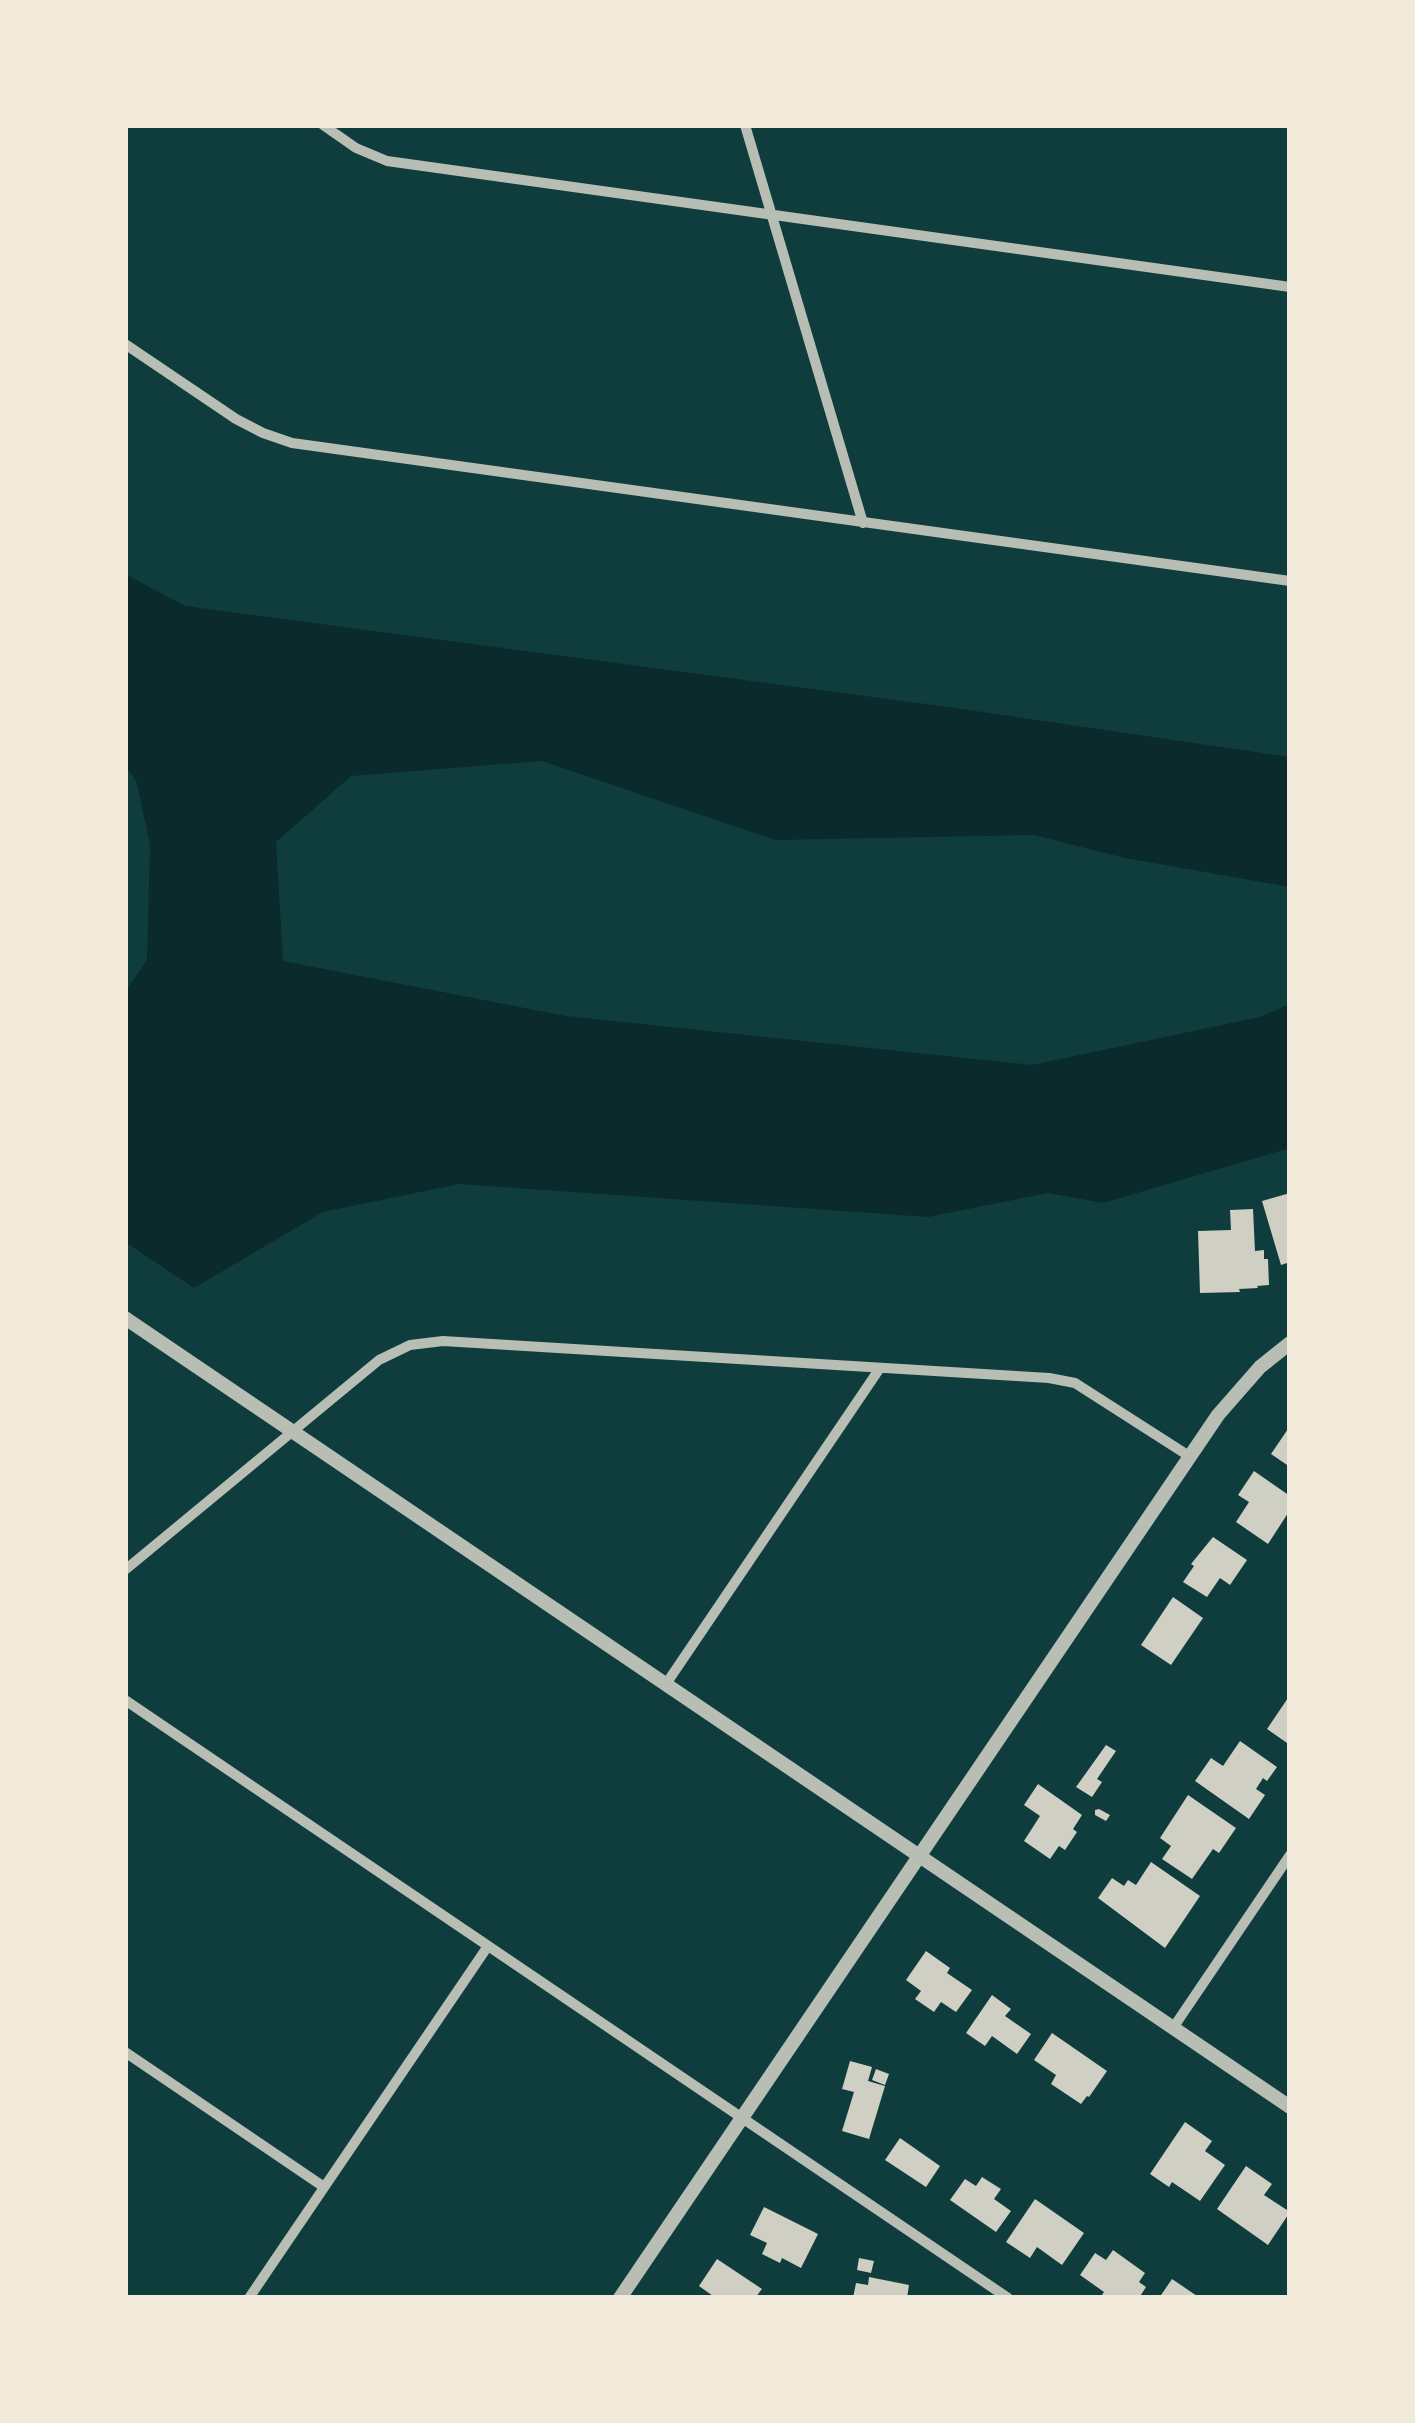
<!DOCTYPE html>
<html>
<head>
<meta charset="utf-8">
<style>
	body { margin:0 }
	#map { position:relative; width:1415px; height:2423px; overflow:hidden; background:#0f3d3e; font-family:Bitter,serif }
	canvas { display:block }
	.frame { position:absolute; inset:0; border:128px solid #f1e9da; pointer-events:none }
</style>
</head>
<body>
<div id="map">
<canvas width="1415" height="2423"></canvas>
<div class="frame"></div>
</div>
<script>
const ctx = document.querySelector('canvas').getContext('2d');
ctx.lineJoin = 'round';
function fillPath(path, color) { ctx.fillStyle = color; ctx.fill(path, 'evenodd'); }
const poly = rows => new Path2D(rows.map(r => 'M' + r).join(''));
function strokePath(path, color, width, dash) { ctx.strokeStyle = color; ctx.lineWidth = width; ctx.lineCap = dash ? 'butt' : 'round'; ctx.setLineDash(dash || []); ctx.stroke(path); }
fillPath(poly([
	[125,574,185,606,941,706,1290,757,1290,887,1125,858,1034,835,775,840,542,761,351,776,276,842,283,961,566,1016,1032,1065,1260,1017,1290,1004,1290,1148,1103,1203,1048,1193,928,1217,459,1184,323,1212,194,1288,125,1242,125,992,147,960,150,845,137,783,125,765]
]), '#0a2a2b');
fillPath(poly([
	[1290,1193,1290,1262,1281,1265,1262,1201],
	[1253,1209,1255,1251,1264,1250,1264,1259,1268,1259,1269,1285,1257,1286,1258,1288,1239,1289,1240,1292,1200,1293,1198,1231,1231,1230,1230,1210],
	[1290,1426,1290,1467,1271,1454],
	[1254,1471,1290,1496,1290,1510,1268,1544,1236,1522,1249,1502,1238,1495],
	[1213,1537,1247,1560,1230,1585,1220,1578,1207,1597,1183,1582,1194,1566,1191,1564],
	[1173,1597,1203,1618,1171,1665,1141,1645],
	[1290,1695,1290,1745,1267,1729],
	[1240,1741,1277,1767,1267,1781,1263,1778,1256,1789,1265,1795,1249,1819,1195,1781,1211,1758,1223,1766],
	[1106,1745,1116,1751,1097,1779,1102,1782,1092,1797,1076,1787],
	[1038,1784,1082,1815,1073,1829,1077,1832,1065,1850,1059,1846,1050,1859,1024,1841,1040,1816,1024,1805],
	[1188,1795,1236,1828,1219,1853,1213,1849,1192,1879,1162,1859,1171,1846,1160,1838],
	[1099,1809,1110,1815,1106,1821,1095,1815,1095,1810],
	[1151,1862,1200,1896,1165,1948,1098,1898,1112,1878,1124,1886,1128,1880,1136,1885],
	[926,1951,950,1968,947,1973,972,1990,956,2012,941,2002,934,2012,915,1999,921,1991,906,1980],
	[992,1995,1011,2009,1005,2016,1031,2034,1017,2054,992,2036,985,2046,966,2033],
	[1052,2033,1107,2071,1089,2097,1087,2096,1081,2104,1051,2084,1056,2075,1034,2060],
	[850,2061,872,2067,868,2081,885,2086,869,2139,842,2131,854,2092,842,2089],
	[876,2069,889,2074,885,2085,872,2080],
	[1185,2122,1212,2141,1205,2151,1225,2165,1200,2201,1172,2182,1169,2187,1150,2174],
	[900,2138,940,2166,926,2187,885,2160],
	[1246,2166,1272,2184,1264,2195,1290,2212,1268,2245,1217,2209],
	[982,2177,1001,2189,994,2199,1011,2211,996,2232,950,2200,965,2179,976,2186],
	[1035,2199,1084,2233,1062,2265,1037,2247,1030,2258,1006,2242],
	[764,2207,818,2234,801,2268,782,2258,780,2263,762,2254,767,2243,750,2235],
	[1113,2250,1145,2273,1139,2282,1146,2287,1139,2298,1100,2298,1104,2292,1080,2275,1095,2253,1106,2260],
	[859,2258,874,2261,871,2273,857,2270],
	[717,2259,762,2289,755,2298,712,2298,713,2296,699,2286],
	[869,2277,909,2285,907,2298,853,2298,856,2283,868,2285],
	[1172,2279,1200,2298,1159,2298]
]), '#cfcfc3');
strokePath(poly([
	[323,125,356,148,387,161,1290,287],
	[745,125,863,523],
	[125,344,236,419,263,433,292,443,1290,581],
	[125,1570,379,1360,410,1345,443,1341,1049,1378,1075,1383,1189,1456],
	[666,1684,880,1368],
	[125,1700,1008,2298],
	[1173,2028,1290,1855],
	[125,2052,324,2187],
	[249,2298,488,1946]
]), '#b8beb3', 10);
strokePath(poly([
	[125,1318,1290,2107],
	[620,2298,1218,1415,1260,1367,1290,1343]
]), '#b8beb3', 14);
</script>
</body>
</html>
